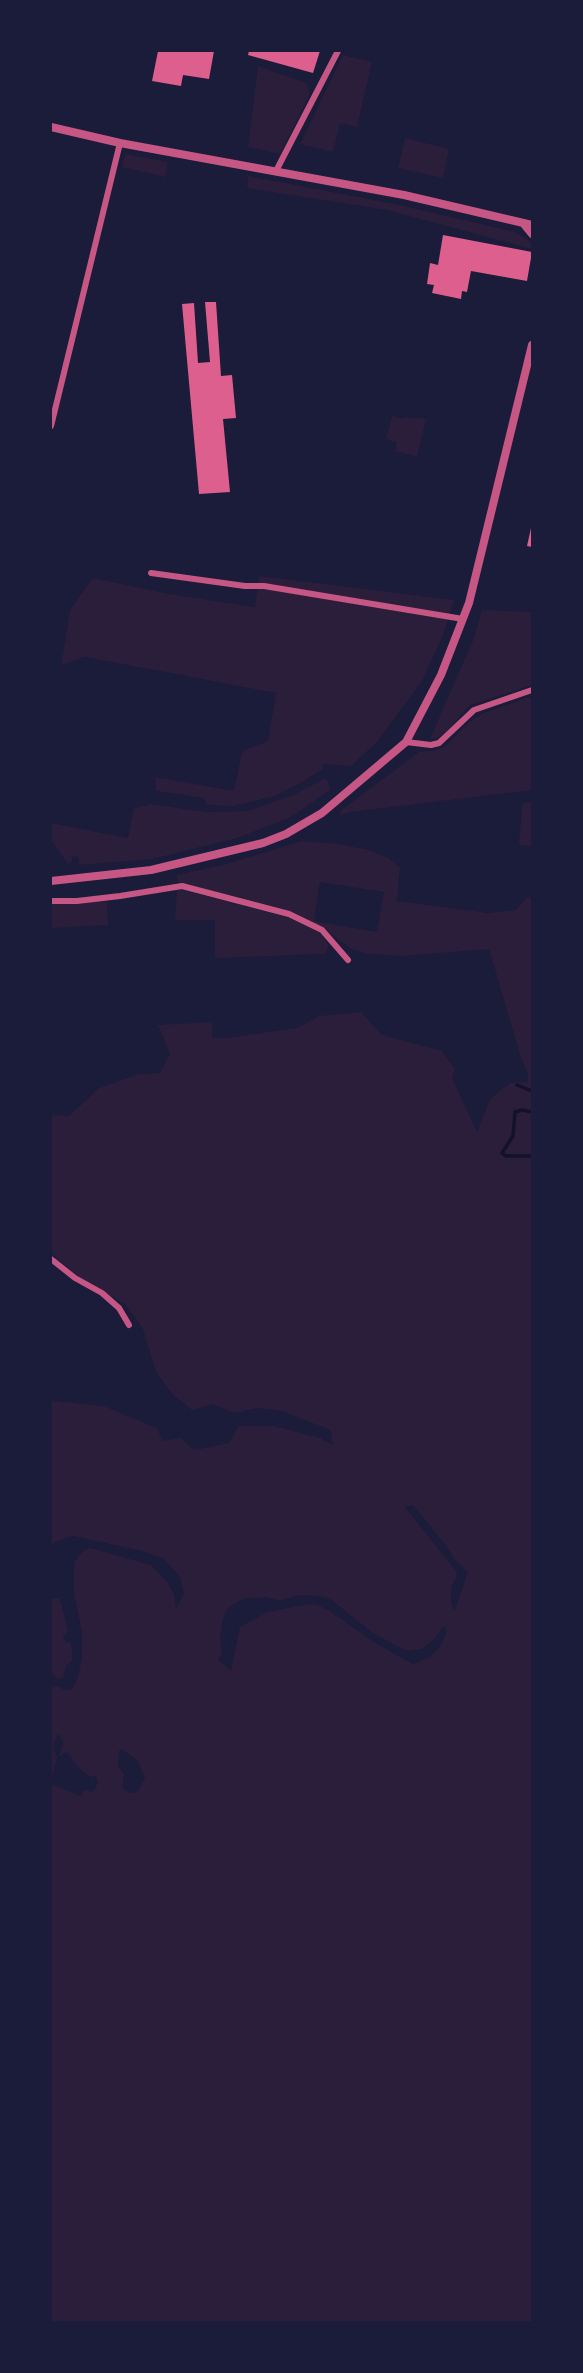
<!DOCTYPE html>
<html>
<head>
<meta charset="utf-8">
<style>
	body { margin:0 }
	#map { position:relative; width:583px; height:2373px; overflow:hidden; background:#1b1b3a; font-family:"Noto Sans",sans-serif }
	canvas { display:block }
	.frame { position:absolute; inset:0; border:52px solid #1b1b3a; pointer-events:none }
</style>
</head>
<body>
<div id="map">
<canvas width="583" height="2373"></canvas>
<div class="frame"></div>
</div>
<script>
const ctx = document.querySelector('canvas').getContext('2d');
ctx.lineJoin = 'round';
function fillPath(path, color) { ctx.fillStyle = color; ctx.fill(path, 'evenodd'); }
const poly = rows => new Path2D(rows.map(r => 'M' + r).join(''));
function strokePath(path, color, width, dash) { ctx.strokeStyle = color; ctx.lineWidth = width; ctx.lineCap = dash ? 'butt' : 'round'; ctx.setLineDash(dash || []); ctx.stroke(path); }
fillPath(poly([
	[343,55,372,62,357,127,340,123,333,152,300,144],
	[258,66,306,83,310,94,280,154,248,147],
	[405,138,449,149,443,178,398,168],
	[125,154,168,162,165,177,122,167],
	[248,176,400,205,515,232,527,239,532,245,532,249,387,210,247,188],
	[392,416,403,419,404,417,426,419,417,457,395,451,397,442,386,439],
	[259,576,454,600,443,635,422,681,377,742,351,766,322,764,323,769,295,786,272,797,233,806,206,805,204,798,156,791,155,777,234,791,242,751,268,741,276,693,85,657,61,665,70,610,93,578,169,594,255,607],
	[482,610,532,612,532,685,470,705,446,732,437,738,430,739,474,638],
	[532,696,532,790,351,812,340,815,340,811,419,752,436,750,446,746,468,723,484,713],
	[326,778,331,789,291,817,237,838,152,859,78,865,79,857,73,856,71,863,68,864,51,840,51,823,128,838,134,808,137,808,139,806,148,806,149,804,206,812,248,811,293,795],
	[532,802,532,846,520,845,519,842,522,806,524,803],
	[302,841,339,844,369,850,388,858,400,868,397,901,488,913,516,910,527,897,532,897,532,2322,53,2322,51,2321,51,1784,81,1796,84,1790,93,1792,98,1782,96,1776,90,1777,77,1766,67,1752,59,1756,63,1744,62,1738,58,1734,53,1747,57,1757,51,1783,51,1688,55,1685,65,1690,72,1689,77,1680,82,1659,82,1631,74,1593,74,1570,75,1561,84,1550,90,1548,151,1565,167,1582,174,1594,176,1609,184,1593,180,1577,163,1558,142,1551,73,1536,55,1542,51,1546,51,1397,54,1401,104,1406,157,1428,163,1441,181,1438,194,1450,229,1443,239,1426,274,1426,320,1438,333,1445,330,1430,282,1411,258,1408,234,1413,213,1404,192,1410,174,1396,156,1372,143,1329,126,1305,78,1276,51,1253,51,1115,69,1116,99,1088,139,1074,160,1073,170,1054,158,1025,212,1022,212,1038,228,1038,297,1028,319,1016,361,1012,382,1035,442,1051,455,1069,452,1078,477,1132,490,1099,510,1083,528,1082,528,1073,522,1061,489,949,403,956,367,954,352,949,322,927,290,911,178,882,176,875,223,865],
	[320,882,384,892,377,932,314,921],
	[413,1505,444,1543,455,1560,468,1572,455,1610,451,1604,451,1587,457,1576,456,1571,405,1507],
	[299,1595,318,1596,330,1599,373,1633,406,1651,422,1649,435,1638,443,1626,447,1631,440,1647,430,1657,413,1664,375,1643,330,1611,318,1605,309,1604,267,1612,240,1627,231,1671,218,1660,222,1653,220,1637,223,1619,227,1609,243,1599,267,1597,279,1601],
	[121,1749,137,1760,143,1772,145,1779,136,1793,130,1793,122,1787,124,1774,118,1766,119,1751],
	[177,890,182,890,288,917,320,933,328,945,327,950,325,954,215,958,215,920,175,920],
	[107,901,108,925,51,928,51,904],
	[51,1591,52,1599,60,1599,68,1631,63,1636,65,1641,71,1643,72,1652,72,1661,66,1666,63,1678,57,1679,51,1672]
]), '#2a1e3b');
strokePath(poly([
	[517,1085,532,1091],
	[532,1112,522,1110,515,1112,513,1136,502,1153,506,1156,532,1156]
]), '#12122b', 3.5);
fillPath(poly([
	[158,51,214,51,209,79,183,75,181,86,152,81],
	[249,51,320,51,313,73,248,55],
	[443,235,532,252,527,281,471,271,467,292,462,291,461,299,432,293,434,285,427,284,430,263,438,265],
	[205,302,216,302,221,376,232,375,236,418,223,419,230,492,199,494,182,304,194,303,198,363,210,362],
	[531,528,532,528,532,547,527,546]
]), '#dd5f8e');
strokePath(poly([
	[276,171,338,51],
	[51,426,120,143],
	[151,573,245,586,264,586,463,619],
	[406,742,431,745,439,743,474,710,532,690],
	[51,901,77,901,120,896,182,886,289,914,322,930,348,960],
	[51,1259,75,1278,102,1293,119,1308,129,1325]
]), '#c65784', 6);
strokePath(poly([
	[51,127,120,143,404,195,532,225],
	[523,223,532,234],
	[51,881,151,870,263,843,286,834,322,813,406,742,441,675,469,603,532,345]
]), '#c65784', 8);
</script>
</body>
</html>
